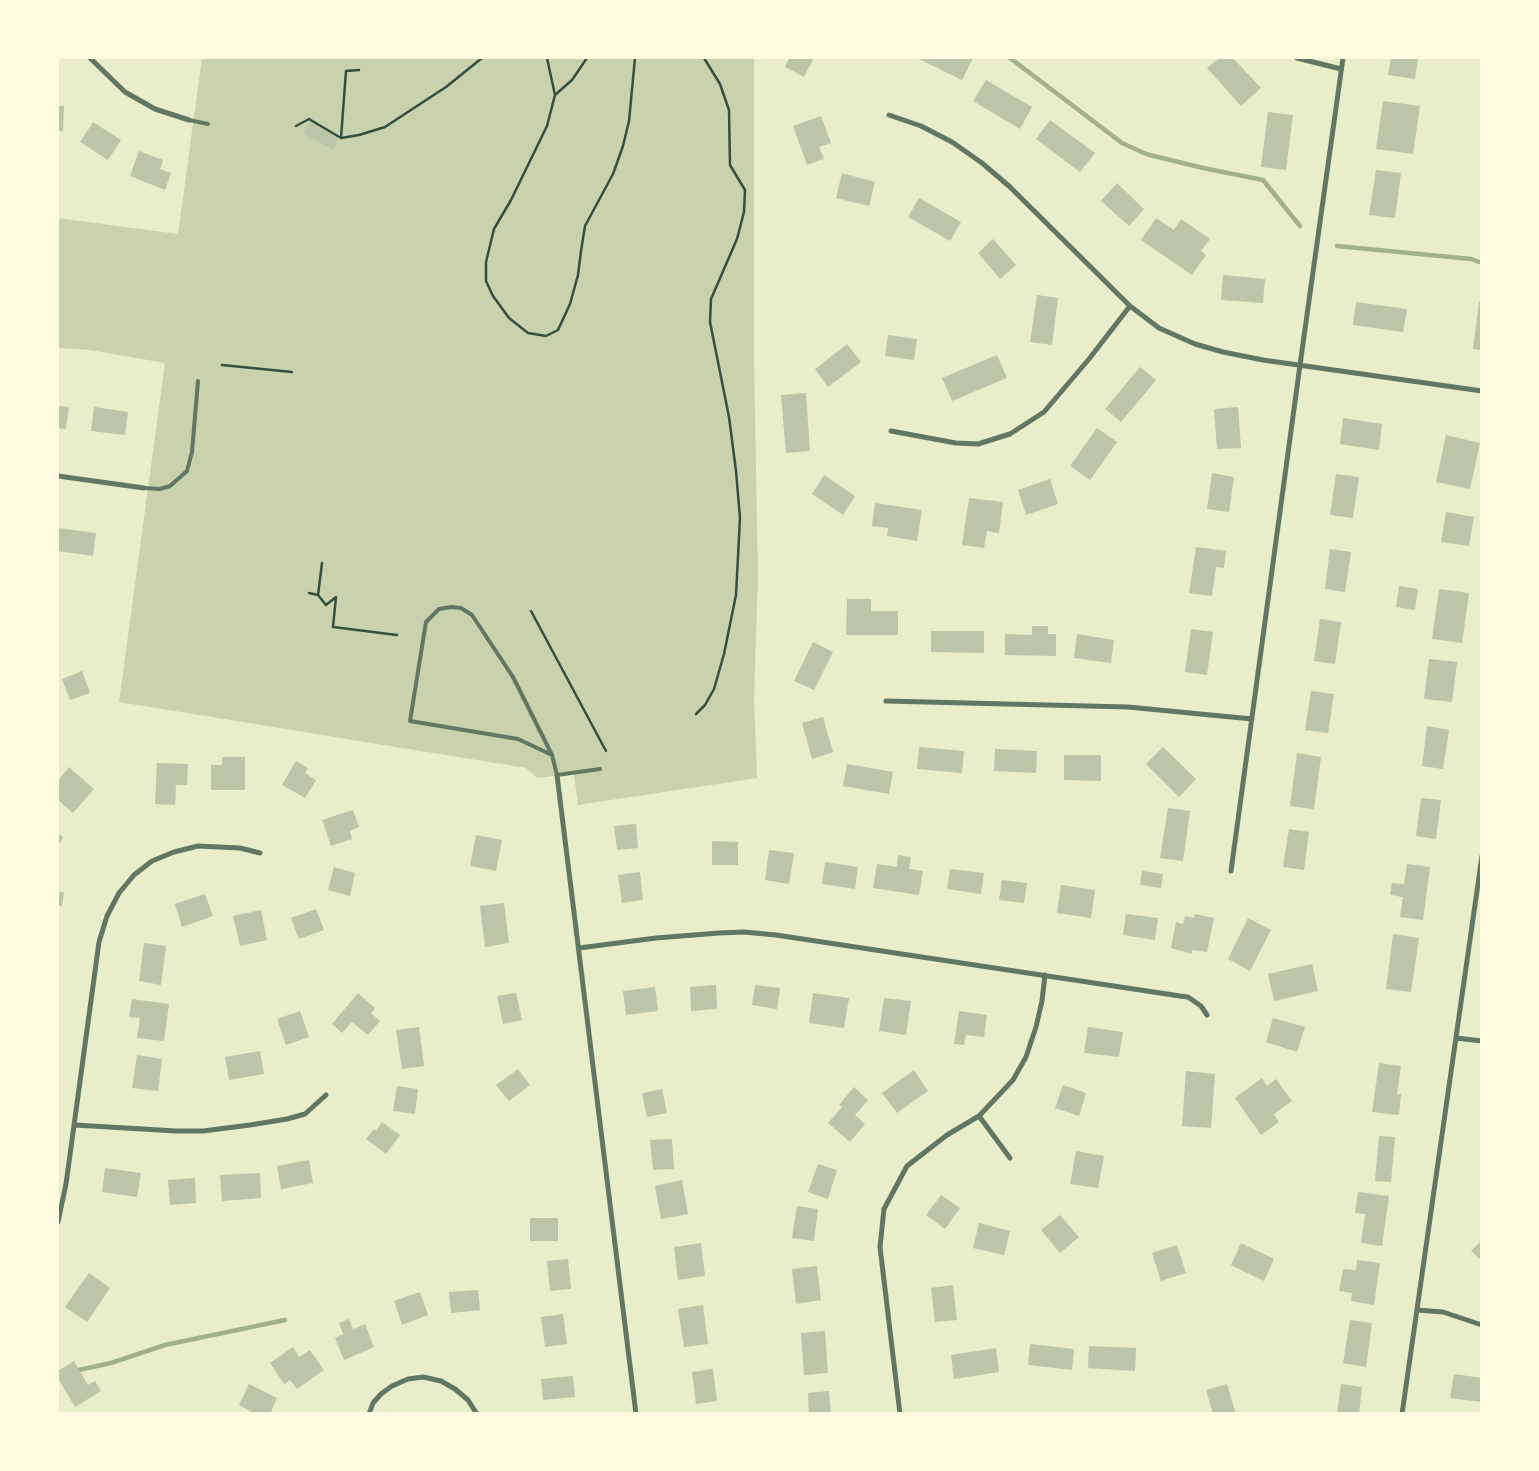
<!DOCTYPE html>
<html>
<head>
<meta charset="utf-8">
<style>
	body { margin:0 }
	#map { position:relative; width:1539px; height:1471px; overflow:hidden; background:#e9edc9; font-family:Cabin,sans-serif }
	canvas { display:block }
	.frame { position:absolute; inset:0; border:59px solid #fefae0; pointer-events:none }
</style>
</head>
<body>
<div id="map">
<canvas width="1539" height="1471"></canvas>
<div class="frame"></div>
</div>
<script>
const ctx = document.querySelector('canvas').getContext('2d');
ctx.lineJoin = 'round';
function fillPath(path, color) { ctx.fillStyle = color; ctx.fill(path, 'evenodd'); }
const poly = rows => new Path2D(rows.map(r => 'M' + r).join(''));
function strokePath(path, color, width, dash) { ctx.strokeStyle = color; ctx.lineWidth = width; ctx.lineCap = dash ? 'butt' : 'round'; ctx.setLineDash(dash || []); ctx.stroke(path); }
fillPath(poly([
	[202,58,754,58,754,361,758,576,754,698,757,778,578,805,574,774,537,778,526,768,119,702,165,363,90,350,58,348,58,218,178,234]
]), '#cad2ad');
strokePath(poly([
	[1010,58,1122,143,1146,154,1203,168,1263,180,1300,226],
	[1337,246,1471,259,1482,263],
	[74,1371,111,1363,165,1345,285,1320]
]), '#a3b18a', 4.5);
fillPath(poly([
	[789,58,814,58,804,77,785,67],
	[917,58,973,58,962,80],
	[1219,58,1233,58,1261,88,1241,106,1207,68],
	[1391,58,1418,58,1415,79,1388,75],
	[986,80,1032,107,1020,129,973,101],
	[1383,101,1420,106,1413,154,1376,149],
	[58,106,64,106,63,131,58,131],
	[1268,112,1293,115,1286,170,1261,167],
	[821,116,831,143,819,147,824,159,807,165,793,126],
	[1050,120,1095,153,1080,172,1036,139],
	[310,121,339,139,333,150,303,133],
	[93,122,121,140,108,160,80,142],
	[139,151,163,160,160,169,171,173,165,190,130,176],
	[1376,170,1401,173,1395,218,1369,215],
	[842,173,875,182,869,206,836,198],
	[1117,183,1144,209,1129,226,1101,201],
	[919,198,961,222,950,241,908,217],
	[1156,218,1174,230,1181,219,1210,239,1201,251,1206,255,1192,275,1141,240],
	[993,239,1016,265,1000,279,978,253],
	[1223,275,1265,279,1263,303,1221,300],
	[1037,295,1058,298,1052,345,1030,342],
	[1356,302,1407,309,1403,332,1353,325],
	[1479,302,1482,303,1482,350,1473,349],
	[888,335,917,339,914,360,885,356],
	[847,344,861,362,828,387,815,369],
	[997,355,1007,378,952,401,942,378],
	[1140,367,1156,380,1121,422,1105,409],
	[806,393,810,451,786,453,781,395],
	[58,406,69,407,66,429,58,428],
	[94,407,128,412,125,435,91,431],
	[1238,407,1241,448,1217,449,1214,409],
	[1343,418,1382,424,1379,450,1340,444],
	[1097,428,1117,442,1090,480,1070,466],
	[1446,435,1480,443,1470,489,1436,482],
	[1212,473,1234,477,1229,512,1207,509],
	[1336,474,1359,477,1353,518,1330,515],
	[824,475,855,496,843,515,812,494],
	[1050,479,1058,504,1026,515,1018,490],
	[969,498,1003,502,999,533,987,531,984,548,962,545],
	[875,503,922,510,917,541,887,536,888,528,872,526],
	[1446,512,1474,517,1469,546,1441,542],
	[58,528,96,533,93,556,58,551],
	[1196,547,1226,551,1224,568,1216,567,1212,596,1189,593],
	[1330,549,1351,552,1345,592,1325,589],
	[1399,586,1418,589,1415,610,1396,607],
	[1439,589,1469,593,1462,643,1432,639],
	[847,599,871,599,871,611,898,611,898,635,846,635],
	[1320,619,1341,622,1335,664,1314,661],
	[1032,626,1048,626,1048,634,1056,634,1056,656,1005,655,1005,634,1032,635],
	[1191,629,1213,632,1207,675,1185,672],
	[931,631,984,631,984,653,931,652],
	[1077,634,1114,640,1111,663,1074,658],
	[813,642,833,652,814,690,794,681],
	[1429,659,1457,662,1452,702,1424,699],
	[82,671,90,693,70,700,62,679],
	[1311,691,1334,694,1328,733,1305,730],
	[823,717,833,752,812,759,802,723],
	[1427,726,1449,730,1443,769,1422,766],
	[919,747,964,751,962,773,917,769],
	[1163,747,1196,779,1179,797,1146,764],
	[995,749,1037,751,1036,773,994,771],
	[1297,753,1321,757,1314,809,1290,806],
	[1064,755,1101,755,1101,781,1064,780],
	[222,757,245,757,245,790,211,790,211,765,222,765],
	[296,761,308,768,305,773,316,780,305,798,282,785],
	[157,763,188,764,187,785,176,785,175,805,155,804],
	[847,764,893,772,889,794,843,786],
	[69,767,94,789,73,813,58,800,58,781],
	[1421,798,1441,800,1436,839,1416,836],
	[1168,808,1190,811,1183,861,1160,858],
	[353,810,359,827,350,831,352,839,331,846,322,820],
	[636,824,638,848,617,850,614,826],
	[1289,829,1309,832,1304,870,1283,867],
	[58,834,63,837,58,847],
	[476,835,502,840,496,871,470,866],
	[712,841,738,842,738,865,712,865],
	[769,850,794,853,789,884,765,880],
	[898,855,911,857,909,869,923,871,919,895,873,888,877,864,897,867],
	[825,862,858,867,855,889,822,884],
	[1407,864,1430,867,1423,920,1400,917,1403,897,1390,895,1392,883,1404,884],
	[334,867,355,873,350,896,328,890],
	[950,869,984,873,981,894,947,889],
	[1142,871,1163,874,1161,888,1140,885],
	[640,872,643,900,622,903,618,875],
	[1002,880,1027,883,1024,903,999,900],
	[1061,885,1095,890,1091,918,1057,913],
	[58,892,64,892,62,906,58,906],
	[205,894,213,916,182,927,175,904],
	[504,903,509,943,485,947,480,906],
	[316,909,324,930,299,939,291,918],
	[261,910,267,940,240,946,233,916],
	[1126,914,1158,918,1155,940,1123,935],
	[1195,914,1214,918,1207,952,1192,950,1192,954,1171,948,1176,922,1183,924,1185,916,1194,918],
	[1248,918,1271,930,1250,971,1228,959],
	[1393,934,1419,938,1411,992,1386,989],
	[144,943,166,946,161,985,139,981],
	[1312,964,1318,991,1274,1001,1268,974],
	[716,985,717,1009,691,1011,690,987],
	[755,985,780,988,777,1009,752,1005],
	[655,987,658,1011,626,1015,623,991],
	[358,993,375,1008,371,1013,380,1021,368,1035,352,1022,342,1033,332,1024],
	[516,993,522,1020,503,1024,497,996],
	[813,993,849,998,844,1028,809,1023],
	[884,998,911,1001,906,1035,879,1031],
	[132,999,169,1004,164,1041,137,1038,140,1018,129,1017],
	[300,1011,309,1037,286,1045,277,1019],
	[959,1011,987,1015,984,1037,966,1035,964,1045,954,1044],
	[1273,1018,1305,1027,1297,1052,1266,1042],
	[419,1027,424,1066,402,1069,396,1030],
	[1088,1027,1123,1032,1119,1057,1084,1053],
	[260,1051,264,1074,229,1080,225,1057],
	[137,1055,162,1059,158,1091,132,1088],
	[1379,1063,1401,1066,1397,1094,1401,1094,1399,1115,1372,1112],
	[518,1069,530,1085,509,1101,496,1085],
	[914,1070,928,1091,897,1113,882,1093],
	[1186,1071,1215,1074,1211,1128,1182,1126],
	[1262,1078,1267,1086,1276,1079,1292,1101,1274,1114,1279,1122,1261,1135,1235,1098],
	[1063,1085,1086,1093,1079,1116,1055,1108],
	[397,1086,418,1089,415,1114,393,1111],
	[854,1087,868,1100,855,1115,865,1124,850,1142,828,1123,842,1107,839,1105],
	[662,1089,667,1113,647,1117,642,1093],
	[382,1122,400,1135,386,1154,366,1139,374,1129,376,1131],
	[1379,1136,1395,1137,1391,1182,1375,1181],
	[672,1139,674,1169,653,1170,650,1140],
	[1076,1151,1104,1156,1098,1188,1070,1184],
	[309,1160,313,1183,281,1189,277,1166],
	[818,1164,837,1170,828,1199,808,1192],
	[105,1168,141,1173,137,1197,102,1192],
	[260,1173,261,1198,222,1201,220,1175],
	[195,1178,196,1203,170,1205,168,1180],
	[682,1180,688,1214,661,1219,655,1186],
	[1358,1192,1389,1196,1382,1246,1361,1243,1365,1214,1355,1213],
	[941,1195,960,1208,945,1229,926,1215],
	[797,1206,818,1209,814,1241,792,1238],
	[1060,1215,1079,1237,1060,1253,1041,1230],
	[530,1218,558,1218,558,1241,530,1241],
	[979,1223,1010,1231,1004,1255,973,1248],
	[1482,1240,1482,1261,1471,1251],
	[701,1243,705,1276,678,1280,674,1247],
	[1241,1243,1274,1259,1264,1281,1231,1265],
	[1177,1245,1186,1273,1161,1281,1152,1253],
	[568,1259,571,1289,550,1291,547,1261],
	[1357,1260,1380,1263,1374,1305,1351,1301,1352,1293,1339,1291,1343,1269,1356,1270],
	[817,1266,821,1300,796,1304,792,1269],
	[89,1273,110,1288,87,1322,65,1307],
	[953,1285,957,1320,935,1322,931,1288],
	[478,1290,480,1310,451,1313,449,1292],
	[420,1292,428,1315,402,1325,394,1301],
	[703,1305,708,1344,684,1347,678,1309],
	[563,1314,567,1344,545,1347,541,1317],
	[349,1319,353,1329,365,1324,374,1347,344,1360,335,1338,343,1334,339,1323],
	[1350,1320,1372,1323,1366,1367,1343,1363],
	[825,1331,828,1373,804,1375,801,1333],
	[1030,1344,1074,1349,1072,1370,1028,1365],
	[1089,1346,1136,1348,1135,1371,1088,1368],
	[293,1347,299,1357,310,1350,324,1370,297,1389,290,1380,284,1384,270,1363],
	[996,1348,999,1372,954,1379,951,1355],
	[74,1361,88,1385,95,1381,101,1391,75,1407,58,1378,58,1371],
	[713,1369,717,1401,696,1404,692,1372],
	[1454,1374,1482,1378,1482,1402,1450,1398],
	[573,1376,575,1397,543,1400,541,1379],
	[249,1384,277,1398,270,1414,255,1414,239,1405],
	[1227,1384,1236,1414,1213,1414,1206,1390],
	[1341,1384,1362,1387,1359,1414,1337,1414],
	[829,1391,831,1414,809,1414,808,1393]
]), '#bcc5a7');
strokePath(poly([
	[547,58,555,95,547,126,511,200,494,229,486,262,486,281,493,296,509,318,528,333,546,336,558,330,570,304,578,275,581,251,585,226,613,174,623,146,629,121,635,58],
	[555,95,572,80,587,58],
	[296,126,309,119,341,138,346,71,359,70],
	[341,138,359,135,385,127,446,87,482,58],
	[222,365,292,372],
	[322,563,318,595,326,605,336,597,333,627,397,635],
	[309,593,318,595],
	[531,611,606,751],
	[696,714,705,705,714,689,724,654,736,595,740,518,736,471,729,417,710,322,711,299,737,239,744,212,745,190,730,165,729,110,720,84,704,58]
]), '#344e41', 2.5);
strokePath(poly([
	[189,120,208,124],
	[144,488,160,489,170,486,187,471,192,452,198,381],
	[552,755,518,739,410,721,426,622,439,609,451,607,461,608,472,615,513,677,552,755,557,775,600,769]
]), '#617663', 4);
strokePath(poly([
	[90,58,125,92,155,109,189,120],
	[1297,58,1341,69],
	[889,115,921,126,952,142,982,163,1010,187,1130,306,1159,328,1195,344,1223,352,1263,360,1482,391],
	[891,431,956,443,978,444,1010,434,1044,412,1089,359,1130,306],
	[58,476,144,488],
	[886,701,1128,707,1252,719],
	[557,775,636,1414],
	[1231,871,1300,365,1343,58],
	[579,948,656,938,719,933,744,932,776,935,1180,996,1188,997,1201,1006,1207,1015],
	[1456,1038,1482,1041],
	[979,1116,1010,1158],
	[75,1125,176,1131,203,1131,250,1125,287,1119,305,1114,326,1095],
	[58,1222,66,1184,99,942,107,916,119,893,134,875,152,861,174,852,198,846,240,848,260,853],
	[1417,1310,1443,1312,1482,1325],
	[369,1414,373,1403,381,1394,392,1386,408,1379,423,1377,441,1381,455,1389,468,1400,477,1414],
	[900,1414,880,1247,884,1209,907,1166,947,1135,979,1116,1013,1080,1026,1057,1036,1027,1042,1001,1045,975],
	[1402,1414,1482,856]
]), '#617663', 5);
</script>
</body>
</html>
